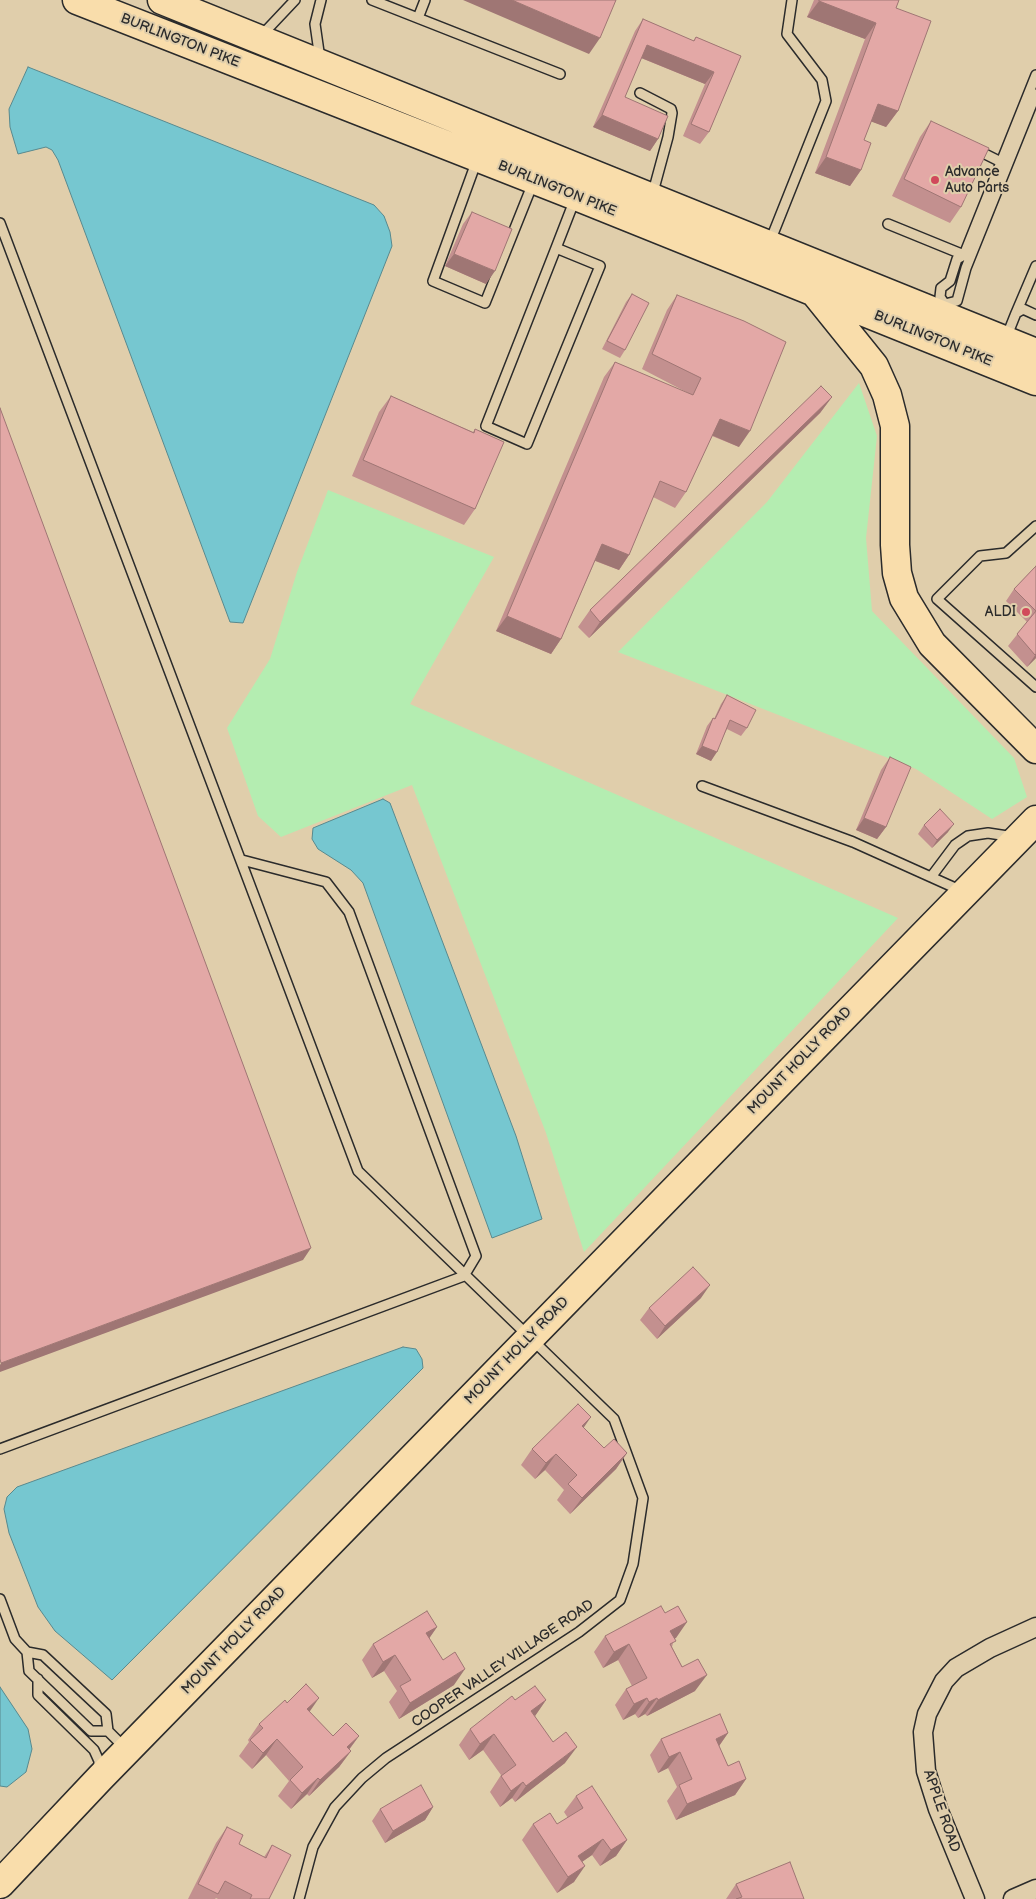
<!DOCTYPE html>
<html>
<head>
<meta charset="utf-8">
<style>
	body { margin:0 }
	canvas { display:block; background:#e0ceab }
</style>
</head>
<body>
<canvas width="1036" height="1899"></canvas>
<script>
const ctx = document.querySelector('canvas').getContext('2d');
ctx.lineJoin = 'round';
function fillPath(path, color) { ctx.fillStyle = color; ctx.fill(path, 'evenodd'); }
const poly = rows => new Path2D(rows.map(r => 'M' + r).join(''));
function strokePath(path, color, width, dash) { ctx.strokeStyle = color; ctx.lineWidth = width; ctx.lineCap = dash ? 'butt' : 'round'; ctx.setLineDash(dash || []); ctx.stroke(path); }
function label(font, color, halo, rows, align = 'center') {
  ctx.font = font + ' "Balsamiq Sans",sans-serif'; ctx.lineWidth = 4; ctx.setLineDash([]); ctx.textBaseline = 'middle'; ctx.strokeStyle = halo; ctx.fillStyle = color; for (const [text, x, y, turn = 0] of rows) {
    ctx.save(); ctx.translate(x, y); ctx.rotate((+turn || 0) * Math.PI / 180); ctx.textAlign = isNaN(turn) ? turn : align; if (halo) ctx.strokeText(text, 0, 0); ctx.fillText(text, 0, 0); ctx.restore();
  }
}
fillPath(poly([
	[859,383,877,436,866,538,872,611,1014,758,1027,797,992,819,916,769,618,652,767,502],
	[328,490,494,557,410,704,898,918,584,1252,546,1133,412,785,281,837,258,816,227,728,270,659,297,572]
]), '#b4edb1');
const water = poly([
	[28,67,374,205,384,216,390,232,392,246,243,623,230,622,58,160,52,150,46,147,18,154,10,127,9,109,28,67],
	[383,799,390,803,516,1136,542,1219,492,1238,363,883,351,870,318,849,312,839,313,828,383,799],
	[403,1347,416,1349,422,1359,423,1368,112,1680,55,1631,38,1607,9,1533,4,1509,7,1497,17,1487,403,1347],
	[0,1687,28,1729,32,1749,26,1772,7,1787,0,1786,0,1687]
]);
fillPath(water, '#76c7d0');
strokePath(water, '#58898e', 1);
const lane = poly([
	[372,0,560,74],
	[418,18,425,0],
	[261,36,295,0],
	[320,59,315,24,321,0],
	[640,93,671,109,672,113,668,137,652,196],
	[977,150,1001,162],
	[477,160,433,281,485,303,533,183],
	[0,223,358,1171,614,1419,643,1498,633,1564,620,1600,579,1632,386,1758,362,1778,335,1807,313,1847,299,1899],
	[888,224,964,255],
	[769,244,826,101,822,80,787,34,792,0],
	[556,248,600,266,527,444,486,426,556,248,575,199],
	[945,304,940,297,941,288,950,281,957,259,964,255,1036,75],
	[945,304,957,301,966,268,1036,94],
	[1016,313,1036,266],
	[1006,338,1016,313,1023,309,1036,315],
	[1036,526,1006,553,980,556,937,599,1036,687],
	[702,786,853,842,962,891],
	[931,877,955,845,968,836,988,833,1014,837],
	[0,1449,464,1276,476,1256,349,912,326,882,242,860],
	[0,1599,15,1639,27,1652,29,1671,91,1731,108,1731],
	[27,1652,43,1655,106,1714,108,1731,126,1749],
	[38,1679,38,1695,94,1750,99,1761,99,1770]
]);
const street = poly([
	[975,1899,938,1809,926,1771,923,1732,927,1714,944,1681,956,1668,990,1648,1036,1627],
	[1013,1899,1036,1889]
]);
const primary = poly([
	[0,1884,100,1778,1036,820]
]);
const highway = poly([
	[77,0,576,196,1036,381],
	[162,0,1036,353],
	[816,294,874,366,887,395,895,426,895,545,897,573,904,598,932,644,1036,749]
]);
strokePath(lane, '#2b2b2b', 12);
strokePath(street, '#2b2b2b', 21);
strokePath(primary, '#2b2b2b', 31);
strokePath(highway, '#2b2b2b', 31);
strokePath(lane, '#e0ceab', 9);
strokePath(street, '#e0ceab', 18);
strokePath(primary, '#f9ddab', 28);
strokePath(highway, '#f9ddab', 28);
fillPath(poly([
	[814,0,899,0,896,8,898,111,886,127,871,121,864,140,861,170,850,186,815,173,865,39,807,17],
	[643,19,693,41,696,37,741,56,709,132,700,144,683,136,705,84,641,58,625,97,658,139,650,151,593,127,635,31],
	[931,121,961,207,950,223,892,196,920,137],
	[472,212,486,284,445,266,463,224],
	[632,294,625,350,620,358,602,349,626,302],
	[677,295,739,447,712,436,686,492,675,508,653,497,629,555,619,570,595,561,561,639,551,654,496,631,604,377,615,362,690,394,642,369,667,310],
	[391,396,473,432,475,429,475,509,464,525,352,476,379,412],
	[832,397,820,413,589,638,578,627,590,610],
	[1036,566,1036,658,1027,667,1008,646,1027,622,1006,601,1014,589],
	[727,695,747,728,741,736,727,729,711,761,696,754,707,726,713,718,714,719,721,704],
	[890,757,886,827,877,839,856,830,881,770],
	[924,825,948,832,932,848,918,834],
	[701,1298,657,1339,640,1320,649,1308],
	[584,1428,604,1448,627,1453,616,1469,570,1514,557,1500,564,1490,545,1470,535,1479,521,1465,532,1449],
	[687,1622,674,1639,672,1647,695,1691,647,1716,645,1714,638,1718,635,1714,623,1720,615,1705,626,1689,632,1686,618,1660,603,1668,594,1652,605,1636],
	[437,1627,429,1638,454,1685,399,1719,389,1702,397,1691,384,1671,372,1678,362,1660,373,1644],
	[515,1700,546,1700,535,1716,565,1763,515,1802,512,1798,500,1807,490,1792,501,1775,483,1750,469,1760,459,1745,470,1729],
	[287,1703,309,1711,333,1736,359,1736,349,1750,351,1751,339,1767,309,1796,307,1794,291,1809,278,1796,289,1781,266,1755,252,1769,239,1756,249,1742,248,1740,259,1724],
	[728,1733,719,1746,728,1766,746,1779,735,1795,676,1820,667,1801,677,1787,668,1768,658,1773,650,1755,661,1739],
	[576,1796,627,1840,616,1856,600,1866,592,1855,582,1862,574,1882,557,1893,522,1840,533,1824,557,1824,568,1818,564,1812],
	[433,1807,425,1820,385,1843,372,1821,380,1809],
	[227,1827,239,1844,264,1857,272,1845,269,1899,218,1899,216,1898,215,1899,188,1899,216,1843],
	[736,1884,804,1899,726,1899]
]), '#c3908f');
fillPath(poly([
	[463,0,512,0,600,38,589,54],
	[819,1,876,23,865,39,807,17],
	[647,45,714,72,705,84,639,57],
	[878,104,898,111,886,127,867,120],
	[602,115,658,139,650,151,593,127],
	[826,157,861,170,850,186,815,173],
	[454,254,495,271,486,284,445,266],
	[832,397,820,413,589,638,600,622],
	[720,419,750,431,739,447,709,434],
	[602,544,629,555,619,570,591,559],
	[507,616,561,639,551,654,496,631],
	[1036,654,1036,658,1027,667],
	[702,746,717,752,711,761,696,754],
	[864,818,886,827,877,839,856,830],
	[954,824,948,832,932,848,937,840],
	[311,1248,303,1260,0,1372,0,1365,1,1363],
	[710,1285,701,1298,657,1339,665,1326],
	[591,1417,580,1433,582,1426],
	[627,1453,616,1469,570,1514,582,1498],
	[556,1454,545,1470,535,1479,546,1463],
	[687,1622,676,1638,659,1647,670,1631],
	[437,1627,426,1643,426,1633],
	[629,1644,618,1660,603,1668,614,1652],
	[395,1655,384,1671,372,1678,383,1662],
	[465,1669,454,1685,399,1719,410,1703],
	[707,1675,695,1691,647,1716,658,1700],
	[319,1698,308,1714,307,1709],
	[647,1698,635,1714,623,1720,634,1704],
	[657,1698,645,1714,638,1718,649,1702],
	[546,1700,535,1716,531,1711],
	[728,1733,717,1749,716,1739],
	[494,1734,483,1750,469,1760,480,1744],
	[359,1736,347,1752,347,1747],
	[277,1739,266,1755,252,1769,263,1753],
	[577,1747,565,1763,515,1802,526,1786],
	[351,1751,339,1767,309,1796,320,1780],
	[680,1752,668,1768,658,1773,669,1757],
	[318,1778,307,1794,291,1809,302,1793],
	[746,1779,735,1795,676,1820,687,1804],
	[523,1782,512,1798,500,1807,511,1791],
	[433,1807,425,1820,385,1843,393,1831],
	[603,1839,592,1855,567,1872,578,1856],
	[627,1840,616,1856,600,1866,611,1850],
	[585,1866,574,1882,557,1893,568,1877]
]), '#9f7674');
const building = poly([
	[512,0,616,0,600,38,512,0],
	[819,0,899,0,896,8,931,21,898,111,878,104,864,140,871,143,861,170,826,157,876,23,819,1,819,0],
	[643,19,694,41,696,37,741,56,709,132,691,124,714,72,647,45,625,97,668,116,658,139,602,115,643,19],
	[931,121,989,148,961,207,904,179,931,121],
	[472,212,512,229,495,271,454,254,472,212],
	[632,294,649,303,625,350,607,341,632,294],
	[677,295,744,321,786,342,750,431,720,419,686,492,660,481,629,555,602,544,561,639,507,616,615,362,693,395,701,378,652,354,677,295],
	[821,386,832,397,600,622,590,610,821,386],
	[391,396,474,433,475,429,504,442,475,509,363,460,391,396],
	[0,408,311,1248,1,1363,0,1359,0,408],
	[1036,566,1036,611,1014,589,1036,566],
	[1036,611,1036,654,1035,655,1017,634,1036,611],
	[727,695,756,710,747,728,730,720,717,752,702,746,713,718,715,719,727,695],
	[890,757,911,767,886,827,864,818,890,757],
	[940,809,954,824,937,840,924,825,940,809],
	[693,1267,710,1285,665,1326,649,1308,693,1267],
	[578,1404,591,1417,582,1426,604,1448,614,1439,627,1453,582,1498,568,1484,577,1475,556,1454,546,1463,532,1449,578,1404],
	[661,1606,665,1613,678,1606,687,1622,670,1631,676,1641,670,1644,682,1667,698,1659,707,1675,658,1700,657,1698,649,1702,647,1698,634,1704,626,1689,647,1678,629,1644,614,1652,605,1636,661,1606],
	[427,1611,437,1627,426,1633,443,1660,455,1652,465,1669,410,1703,400,1686,411,1680,395,1655,383,1662,373,1644,427,1611],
	[306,1684,319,1698,307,1709,333,1736,346,1723,359,1736,347,1747,351,1751,320,1780,318,1778,302,1793,290,1780,303,1767,277,1739,263,1753,250,1740,263,1728,259,1724,285,1700,287,1703,306,1684],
	[535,1686,546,1700,531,1711,553,1742,566,1732,577,1747,526,1786,523,1782,511,1791,501,1776,516,1765,494,1734,480,1744,470,1729,512,1696,515,1700,535,1686],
	[720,1714,728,1733,716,1739,728,1766,739,1761,746,1779,687,1804,679,1785,692,1779,680,1752,669,1757,661,1739,720,1714],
	[421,1785,433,1807,393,1831,380,1809,421,1785],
	[592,1786,627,1840,611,1850,603,1839,578,1856,585,1866,568,1877,533,1824,550,1813,557,1824,583,1808,576,1796,592,1786],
	[227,1827,243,1835,239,1844,266,1858,272,1845,291,1855,269,1899,250,1899,252,1895,225,1881,218,1894,198,1884,227,1827],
	[790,1862,804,1899,736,1899,742,1897,736,1884,790,1862]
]);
fillPath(building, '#e3a8a6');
strokePath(building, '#9f7674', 1);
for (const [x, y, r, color] of [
	[935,180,5,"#d1495b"],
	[1026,612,5,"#d1495b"]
]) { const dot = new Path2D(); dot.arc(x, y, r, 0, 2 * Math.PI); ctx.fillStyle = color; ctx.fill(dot); strokePath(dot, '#e0ceab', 2); }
label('14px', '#2b2b2b', '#e0ceab', [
	["BURLINGTON PIKE",180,41,21],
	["BURLINGTON PIKE",557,189,22],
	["BURLINGTON PIKE",933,339,22],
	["MOUNT HOLLY ROAD",800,1061,-46],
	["MOUNT HOLLY ROAD",517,1351,-46],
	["MOUNT HOLLY ROAD",234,1641,-46],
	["COOPER VALLEY VILLAGE ROAD",503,1664,-34],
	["APPLE ROAD",941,1811,71]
]);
label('14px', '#2b2b2b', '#e0ceab', [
	["Advance",945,172],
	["Auto Parts",945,188],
	["ALDI",1016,612,"right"]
], 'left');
</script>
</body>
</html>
